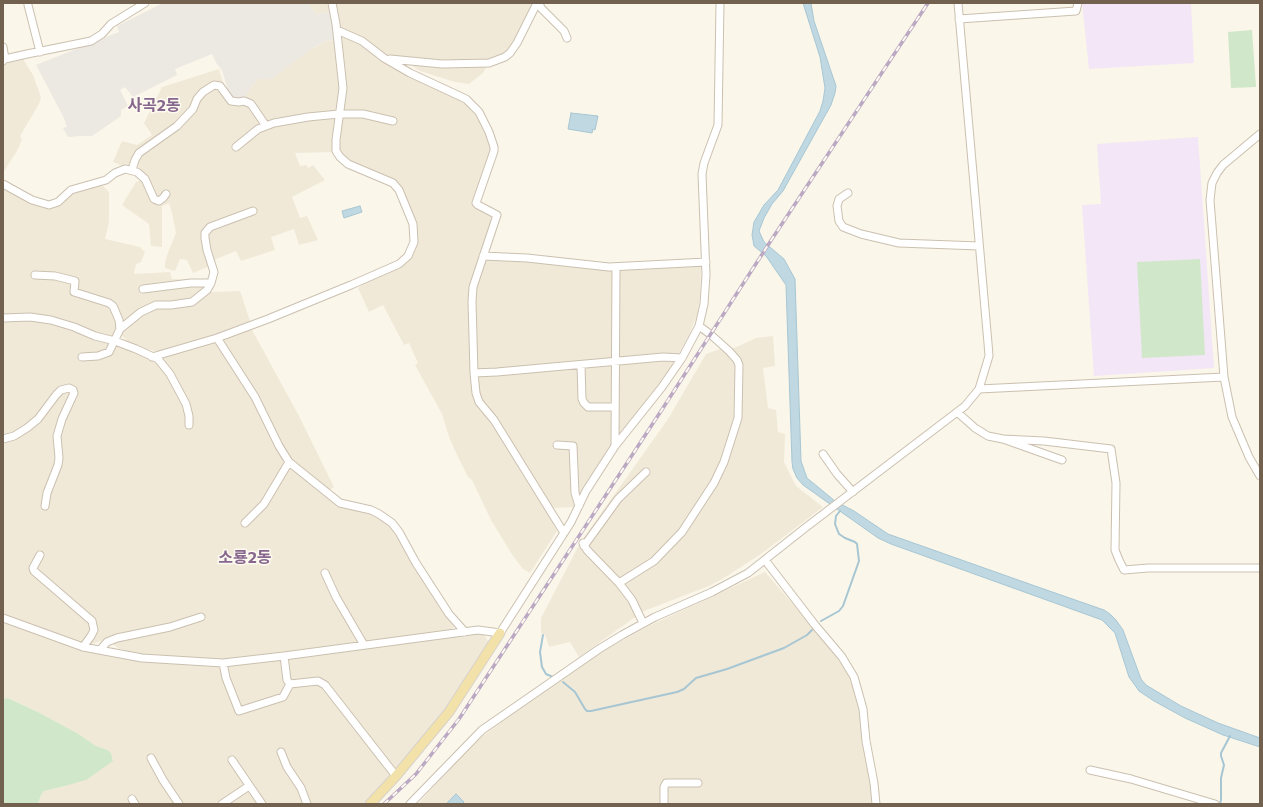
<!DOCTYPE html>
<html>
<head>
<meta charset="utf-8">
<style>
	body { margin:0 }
	#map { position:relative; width:1263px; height:807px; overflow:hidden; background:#faf6e9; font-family:Commissioner,sans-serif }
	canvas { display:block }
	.frame { position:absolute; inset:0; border:4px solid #72614f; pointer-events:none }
</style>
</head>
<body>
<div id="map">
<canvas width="1263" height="807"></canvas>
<div class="frame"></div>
</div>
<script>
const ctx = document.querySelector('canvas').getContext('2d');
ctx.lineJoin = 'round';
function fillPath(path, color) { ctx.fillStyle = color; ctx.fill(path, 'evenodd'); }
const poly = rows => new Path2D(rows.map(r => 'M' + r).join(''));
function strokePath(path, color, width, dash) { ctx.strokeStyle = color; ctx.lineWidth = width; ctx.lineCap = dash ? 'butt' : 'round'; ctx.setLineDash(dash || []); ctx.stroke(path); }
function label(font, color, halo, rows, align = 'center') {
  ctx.font = font + ' Commissioner,"Noto Sans KR",sans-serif'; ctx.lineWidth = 3; ctx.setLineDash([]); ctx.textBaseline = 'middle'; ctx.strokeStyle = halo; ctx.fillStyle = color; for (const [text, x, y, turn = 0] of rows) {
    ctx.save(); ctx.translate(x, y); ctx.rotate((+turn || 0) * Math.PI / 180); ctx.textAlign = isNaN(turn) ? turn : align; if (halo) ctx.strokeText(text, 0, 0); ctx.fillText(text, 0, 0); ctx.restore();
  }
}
fillPath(poly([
	[308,3,329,3,330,12,316,14],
	[334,3,532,3,523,29,510,51,490,61,483,73,469,84,455,82,420,71,402,59,379,52,338,28],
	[341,35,351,38,458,99,471,108,481,119,491,145,491,151,474,200,495,218,471,284,472,390,534,488,557,531,530,573,523,569,513,556,491,520,472,480,468,477,458,457,449,437,442,414,415,365,418,363,409,343,404,345,383,305,369,312,358,288,373,278,406,264,411,258,415,246,404,196,399,183,392,179,355,164,340,153,338,141],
	[328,40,336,41,341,89,339,107,335,112,267,122,243,99,257,79,271,79,306,52],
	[23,59,33,75,41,97,39,104,20,136,22,139,18,149,3,173,3,66,12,61],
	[219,69,223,83,214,84,185,117,139,151,127,168,113,162,122,141,137,145,152,135,144,123,162,87],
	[215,86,249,105,261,123,336,115,334,152,295,153,300,166,306,165,308,168,313,165,325,180,292,197,300,218,307,216,318,240,299,245,294,229,271,237,275,250,241,261,236,251,216,259,210,266,193,273,187,260,180,259,175,271,165,268,165,262,169,250,176,233,172,213,169,203,162,206,162,247,151,246,149,224,122,205,136,182,146,178,138,168,140,155,171,132,198,99],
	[102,185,109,192,109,222,105,239,140,247,145,252,141,262,136,264,134,274,170,272,172,279,203,280,204,288,190,301,146,306,112,337,98,334,61,320,31,313,3,316,3,186,49,206,58,206,67,194,74,191],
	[489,258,558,263,701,265,700,296,697,315,689,335,670,370,574,507,550,508,481,401,476,370,475,298,477,284,485,260],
	[240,291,250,321,208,338,165,351,154,351,132,345,122,336,122,332,134,318,155,307,168,306,176,308,188,307,211,292],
	[24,319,55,323,122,346,153,360,217,339,254,399,278,449,340,505,369,512,386,521,394,529,454,627,446,632,221,661,197,660,132,654,118,648,113,644,101,641,89,645,3,617,3,321,18,321],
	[251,328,299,416,334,487,328,491,287,456,221,339],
	[773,336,775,366,763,368,768,408,776,410,778,432,785,434,784,462,796,486,823,507,761,554,724,578,709,586,644,611,579,657,570,642,549,647,545,635,541,633,541,618,580,543,668,419,706,354,723,348,732,349,756,338],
	[765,572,818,633,849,674,857,695,861,712,870,779,872,804,418,804,469,747,536,695,604,650,653,624],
	[3,621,83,650,214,664,478,633,484,635,490,644,450,707,375,794,363,804,38,804,41,795,44,791,65,786,113,761,111,753,108,750,96,746,77,733,38,712,9,698,3,699]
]), '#f1e9d8');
fillPath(poly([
	[163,3,308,3,316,14,330,12,336,41,328,40,314,47,271,79,257,79,243,99,236,100,230,97,222,70,217,64,212,54,175,69,177,75,133,97,125,87,120,90,128,106,121,110,121,116,92,136,80,136,68,137,63,128,67,127,64,118,36,65,119,32,117,26]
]), '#ece8e2');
fillPath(poly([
	[1082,3,1191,3,1194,63,1089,69],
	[1198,137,1214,368,1094,376,1082,205,1101,204,1097,144]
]), '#f3e6f7');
fillPath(poly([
	[1252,30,1256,87,1231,88,1228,32],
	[1200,259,1205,355,1142,358,1137,262],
	[8,698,38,712,77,733,96,746,108,750,111,753,113,761,86,780,65,786,44,791,41,795,38,804,3,804,3,699]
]), '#d1e7c9');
const water = poly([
	[803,3,811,3,814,21,836,86,835,93,831,105,783,191,772,204,764,218,759,231,764,242,784,259,795,279,801,461,807,478,835,501,854,511,888,534,1038,587,1104,610,1110,614,1116,620,1123,630,1141,679,1146,685,1181,706,1218,723,1260,738,1260,747,1223,735,1185,718,1154,701,1139,691,1129,677,1115,633,1102,620,891,544,878,538,803,485,797,478,793,469,792,462,786,285,766,256,754,246,752,235,754,222,764,205,778,190,820,111,823,101,825,88,820,57,803,3],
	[571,113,598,116,595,130,593,129,592,133,568,129,571,113],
	[360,206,362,212,344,218,342,211,360,206],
	[456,794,464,802,462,804,446,804,456,794]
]);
fillPath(water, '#bfd8e2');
strokePath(water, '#a7c6d3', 1);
strokePath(poly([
	[821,621,839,611,843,606,859,561,857,544,855,542,845,538,839,534,835,524,836,516,840,511],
	[543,635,540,652,542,667,546,674,553,677],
	[563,682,575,692,585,709,587,711,591,711,677,692,684,689,696,678,727,669,784,648,807,635,812,630],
	[1220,804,1221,800,1221,778,1224,765,1221,756,1221,753,1230,736]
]), '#a7c6d3', 2);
const minor = poly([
	[539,3,541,8,564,31,567,38],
	[28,5,40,52],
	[959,19,1076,11,1078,3],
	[337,30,362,41,384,58,410,73,466,99,479,112,489,132,494,147,494,151,476,203,478,205,497,215,473,287,472,301,474,373,476,393,479,402,494,420,564,533],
	[3,47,5,59,3,59],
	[390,59,442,64,489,63,505,57,510,53,517,43,537,3],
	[3,61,5,59,27,54,91,41,102,34,111,24,145,3],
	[1260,134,1223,165,1217,173,1212,183,1210,200,1224,377,1232,417,1249,457,1260,476],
	[236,147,258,129,274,123,308,117,339,114,363,114,393,121],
	[132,170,135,160,139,153,177,126,193,109,197,99,203,92,214,85,220,86,231,101,239,102,244,101,251,104,266,126],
	[3,184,32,200,49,205,58,202,71,190,106,180,115,173,125,169,137,172,145,179,154,199,159,201,163,198,166,194],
	[848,193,839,199,837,206,839,221,843,227,861,234,899,243,979,246],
	[483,256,527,258,609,267,706,262],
	[35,275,55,276,75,281,74,292,109,303,113,306,119,320,120,329,109,352,98,356,82,357],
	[143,289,191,283,211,283],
	[3,318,30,317,51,320,74,327,95,336,115,341,136,349,158,359,170,374,186,404,189,416,189,425],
	[120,329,141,312,156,305,171,305,192,302,207,290,211,283,214,272,207,250,205,238,205,233,210,227,253,211],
	[217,338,255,397,279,446,289,462,340,503,371,510,379,514,392,523,399,532,416,563,449,614,465,632],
	[152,357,217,338,268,319,351,285,399,264,408,256,414,242,413,224,399,190,393,183,348,164,340,157,336,151,336,140,343,88,336,24,332,3],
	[581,365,582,399,584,403,588,407,615,407],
	[474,373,497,372,663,357,682,358],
	[979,389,1224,377],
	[957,412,975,428,988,436,1003,439,1062,460],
	[3,439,14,436,27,428,38,419,56,395,61,390,69,388,73,390,74,393,62,419,57,436,59,458,58,465,47,493,45,506],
	[1003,439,1044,441,1111,449,1116,483,1115,550,1119,560,1124,570,1148,568,1260,568],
	[557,445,573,446,575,493,579,506],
	[615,446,616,267],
	[823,454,837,474,853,492],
	[245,523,264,504,289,462],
	[583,543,587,550,619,583,632,600,643,623],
	[584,546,618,499,646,472],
	[40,555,33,568,34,571,92,621,94,630,91,636,83,647],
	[765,560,815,625,842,657,854,677,863,709,866,741,874,783,876,804],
	[325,573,336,597,364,645],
	[619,583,654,561,682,532,714,483,724,462,738,418,739,365,737,360,729,351,710,334,699,326],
	[3,618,83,647,142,658,223,663,284,656,478,630,500,633,571,522,586,491,615,446,662,387,682,358,699,326,704,304,706,275,702,174,704,163,718,125,720,3],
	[100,650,107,642,117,638,170,627,201,617],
	[284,656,287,680,290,684,318,681,325,685,396,776],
	[223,663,226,678,239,711,283,697,290,684],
	[281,752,287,767,301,788,307,804],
	[151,758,163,780,179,804],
	[232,760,262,804],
	[1090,770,1131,779,1215,804],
	[132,799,135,804],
	[222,804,249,786],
	[410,804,482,730,599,649,622,635,655,617,712,592,748,573,805,528,965,406,979,389,989,356,988,343,958,3],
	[664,804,664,787,666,783,698,783]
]);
const major = poly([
	[370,804,396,776,449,712,500,633]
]);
strokePath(minor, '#cbc0b0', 9);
strokePath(major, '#d8d3ce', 11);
strokePath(minor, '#fff', 7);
strokePath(major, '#f2e1a9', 9);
const rail = poly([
	[384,804,416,774,459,719,663,408,770,242,928,3]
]);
strokePath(rail, '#bba8c3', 3.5);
strokePath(rail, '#fdfaef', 2, [6]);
label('bold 16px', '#87678e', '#fdfaef', [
	["사곡2동",154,106],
	["소룡2동",245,558]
]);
</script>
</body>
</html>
